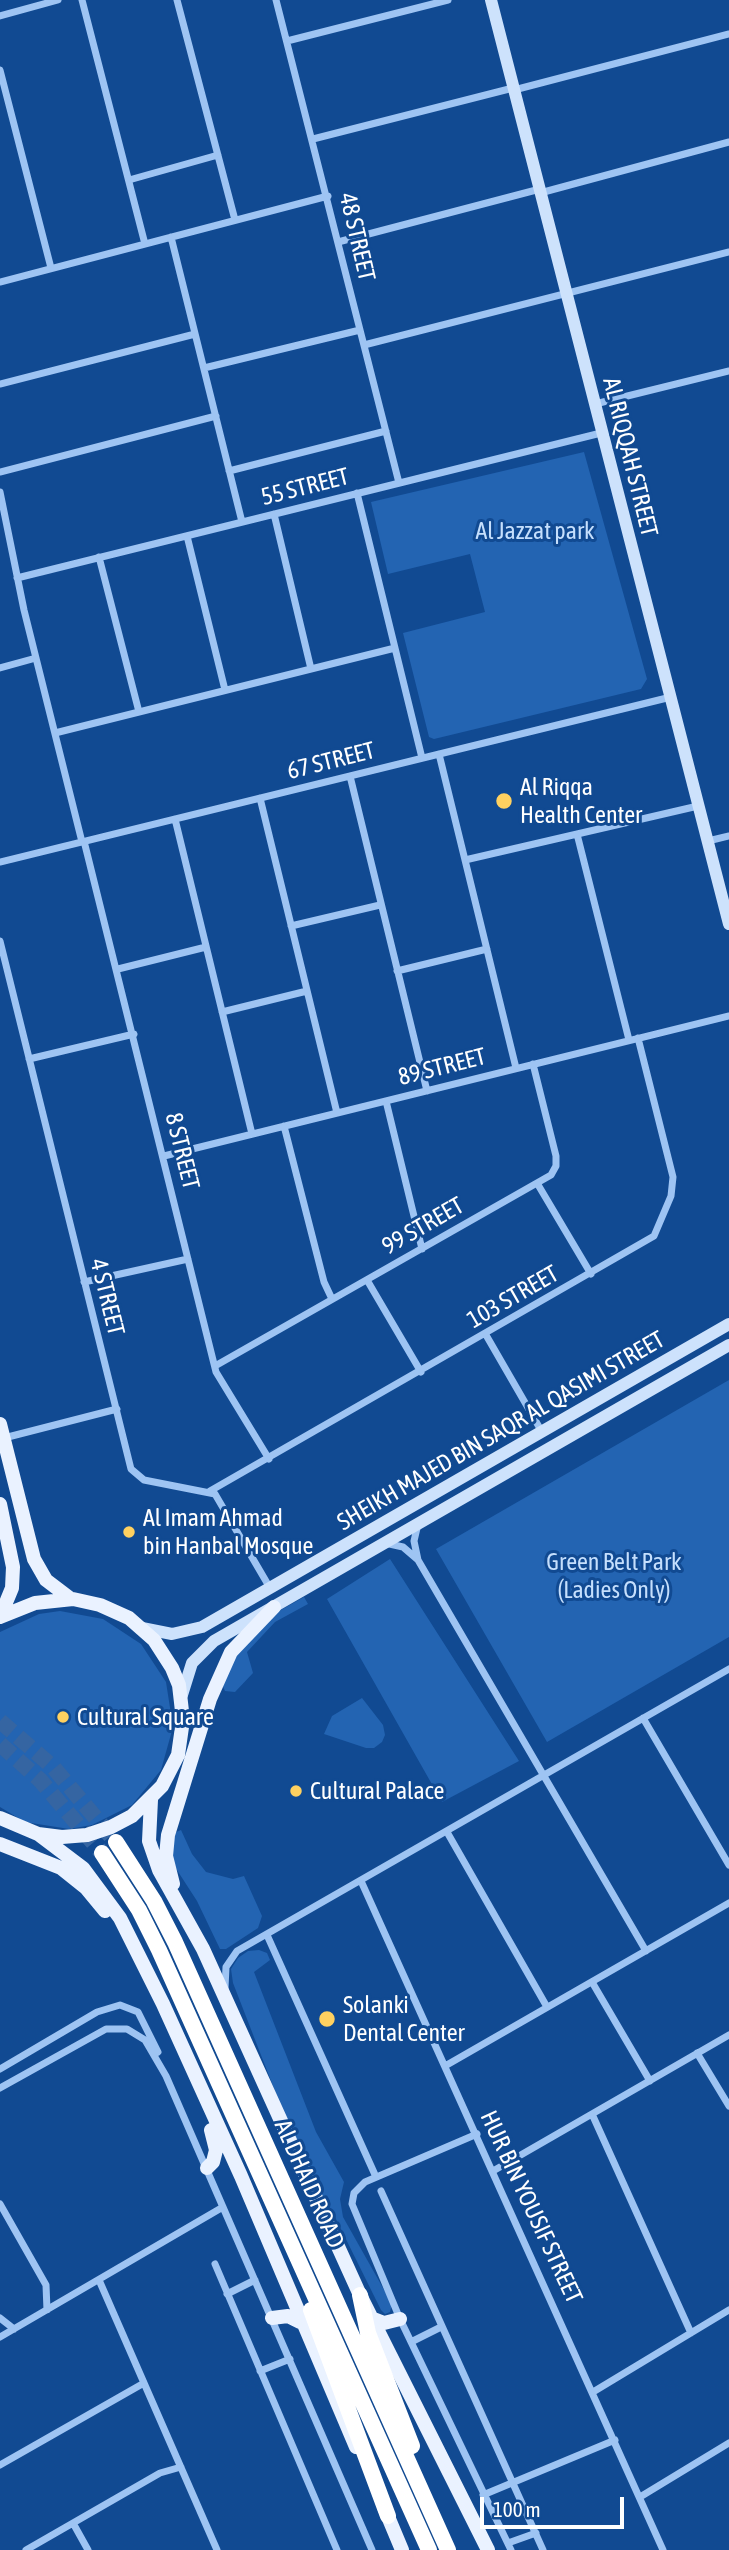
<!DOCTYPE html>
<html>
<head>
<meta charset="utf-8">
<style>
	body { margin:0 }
	#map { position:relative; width:729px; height:2550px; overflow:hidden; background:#114a92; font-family:"Asap Condensed",sans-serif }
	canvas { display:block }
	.scale { position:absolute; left:480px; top:2497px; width:144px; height:32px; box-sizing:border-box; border:4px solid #fff; border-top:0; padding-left:9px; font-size:21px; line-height:24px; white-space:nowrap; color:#fff; -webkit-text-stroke:5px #114a92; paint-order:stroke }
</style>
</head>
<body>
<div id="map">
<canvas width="729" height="2550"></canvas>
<div class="scale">100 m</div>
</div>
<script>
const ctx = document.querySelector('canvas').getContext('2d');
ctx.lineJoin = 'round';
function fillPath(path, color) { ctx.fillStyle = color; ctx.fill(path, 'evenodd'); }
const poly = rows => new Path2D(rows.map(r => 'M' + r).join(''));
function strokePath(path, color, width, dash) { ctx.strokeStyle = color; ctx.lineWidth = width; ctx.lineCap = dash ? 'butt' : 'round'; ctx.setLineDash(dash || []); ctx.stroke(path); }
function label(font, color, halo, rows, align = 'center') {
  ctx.font = font + ' "Asap Condensed",sans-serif'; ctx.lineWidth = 6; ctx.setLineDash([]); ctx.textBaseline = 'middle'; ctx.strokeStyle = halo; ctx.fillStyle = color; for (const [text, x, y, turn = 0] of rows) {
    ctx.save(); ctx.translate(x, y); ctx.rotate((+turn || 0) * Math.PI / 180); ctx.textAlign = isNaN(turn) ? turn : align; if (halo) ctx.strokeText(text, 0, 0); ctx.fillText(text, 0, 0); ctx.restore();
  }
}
fillPath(poly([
	[584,452,647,679,641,689,434,739,429,737,403,633,485,612,470,554,388,574,371,502],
	[729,1380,729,1637,547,1742,436,1549],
	[390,1559,519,1761,442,1802,327,1599],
	[304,1597,308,1604,275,1622,247,1652,253,1673,235,1692,225,1691,221,1682,239,1649,272,1615],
	[60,1611,103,1619,141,1644,166,1682,173,1727,161,1770,132,1805,92,1825,69,1829,25,1822,0,1807,0,1632,39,1614],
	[362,1698,383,1725,385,1735,382,1742,374,1748,366,1748,324,1734,332,1716],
	[181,1830,192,1854,206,1872,233,1879,244,1876,262,1916,258,1928,226,1949,220,1949,197,1901,175,1867,172,1856,174,1833],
	[259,1950,267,1953,270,1960,254,1972,316,2132,344,2182,340,2199,343,2217,392,2304,390,2312,385,2314,381,2310,334,2215,301,2158,233,1983,231,1969,238,1958,248,1951]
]), '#2364b2');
strokePath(poly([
	[0,1721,54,1768,114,1840],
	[0,1744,40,1780,102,1853]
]), '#3565a2', 16, [16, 8]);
strokePath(poly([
	[82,0,145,244],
	[177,0,235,220],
	[276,0,399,483],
	[0,16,58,0],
	[287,41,448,0],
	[0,70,51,268],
	[514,90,729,34],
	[313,139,513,88],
	[129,180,218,155],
	[540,193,729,142],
	[171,237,242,522],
	[338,242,540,189],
	[0,282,328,196],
	[364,345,729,252],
	[204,368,360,330],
	[0,384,195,334],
	[595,404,729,371],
	[229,471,386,431],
	[0,472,216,416],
	[0,492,24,610,82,842],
	[357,493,422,758],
	[274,514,311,669],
	[187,536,225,690],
	[99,557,139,712],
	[17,578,601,433],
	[0,668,36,658],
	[55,733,395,648],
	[439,754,516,1068],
	[350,776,427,1091],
	[260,798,337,1113],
	[175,819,252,1134],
	[577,834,629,1040],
	[84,841,216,1372,269,1459],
	[708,841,729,836],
	[465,860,698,806],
	[0,862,671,697],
	[291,926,380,905],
	[0,941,131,1469,144,1480,215,1494,270,1588],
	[118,969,206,947],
	[397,971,487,949],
	[222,1012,307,991],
	[29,1059,134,1034],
	[386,1101,422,1249],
	[284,1126,324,1282,332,1299],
	[164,1156,729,1016],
	[537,1183,591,1274],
	[367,1280,421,1372],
	[84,1282,188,1259],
	[486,1335,542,1432],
	[215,1366,551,1175,556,1166,556,1156,533,1064],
	[4,1438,117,1409],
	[210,1491,654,1236,671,1196,673,1177,638,1038],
	[418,1524,414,1541,418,1560,646,1951],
	[385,1543,403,1547,417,1559],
	[643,1718,729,1865],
	[447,1832,547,2007],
	[361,1881,663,2550],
	[267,1935,376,2177],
	[592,1982,650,2081],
	[225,1988,226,1967,237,1951,729,1669],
	[697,2053,729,2106],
	[445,2066,729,1903],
	[0,2069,97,2012,120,2005,138,2012,158,2052],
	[0,2088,106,2029,127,2029,145,2040,166,2076,372,2550],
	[592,2114,691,2333],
	[477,2134,365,2182,354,2193,352,2204,400,2319,511,2550],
	[493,2171,729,2035],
	[381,2191,543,2550],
	[0,2204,46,2285,47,2310],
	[215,2264,337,2550],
	[99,2280,217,2550],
	[227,2294,255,2280],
	[0,2318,14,2329],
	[0,2337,223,2207],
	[411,2342,441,2327],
	[260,2371,290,2359],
	[593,2392,729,2310],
	[0,2465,144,2383],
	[483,2495,615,2440],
	[640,2497,729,2443],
	[73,2523,88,2550],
	[508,2543,536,2533],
	[26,2550,160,2473,181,2467]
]), '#9ec4f3', 7);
strokePath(poly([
	[491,0,729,924],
	[142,1628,172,1634,202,1627,729,1324],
	[182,1695,192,1663,214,1641,729,1345]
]), '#cde2fc', 12);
strokePath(poly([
	[0,1424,34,1559,46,1580,71,1599],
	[0,1504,13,1567,12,1588,0,1617],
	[0,1617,35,1603,73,1599,100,1605,129,1618,154,1640,172,1668,179,1685,183,1720,178,1755,162,1786,132,1816,111,1827,87,1835,62,1837,38,1834,0,1818],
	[151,1800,149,1841,159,1870,203,1949,360,2295,488,2550],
	[38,1834,83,1868,120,1918,163,2004,241,2176,356,2447],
	[0,1844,61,1868,86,1888,105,1911],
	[173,1884,166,1856,168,1835,210,1699,231,1652,274,1607],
	[207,2168,213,2162,216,2150,211,2130],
	[272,2318,288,2316,300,2322],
	[371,2318,384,2323,400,2319],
	[384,2507,402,2550]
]), '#eaf2ff', 14);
strokePath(poly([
	[116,1842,154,1901,175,1942,448,2550],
	[102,1853,139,1910,159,1950,429,2550],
	[360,2295,368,2333,412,2446],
	[311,2310,388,2516]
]), '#fff', 16);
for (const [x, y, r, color] of [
	[504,801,9,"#ffd160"],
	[129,1532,7,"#ffd160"],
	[63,1717,7,"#ffd160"],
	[296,1791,7,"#ffd160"],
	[327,2019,9,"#ffd160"]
]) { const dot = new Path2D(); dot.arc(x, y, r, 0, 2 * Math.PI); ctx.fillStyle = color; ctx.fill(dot); strokePath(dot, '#114a92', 2.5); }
label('24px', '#fff', '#114a92', [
	["48 STREET",357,237,77],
	["AL RIQQAH STREET",630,457,76],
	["55 STREET",305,487,-14],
	["67 STREET",331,761,-14],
	["89 STREET",442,1067,-14],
	["8 STREET",182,1151,76],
	["99 STREET",423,1226,-30],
	["4 STREET",107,1297,76],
	["103 STREET",513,1297,-30],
	["SHEIKH MAJED BIN SAQR AL QASIMI STREET",501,1431,-30],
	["AL DHAID ROAD",309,2184,66],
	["HUR BIN YOUSIF STREET",531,2207,65]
]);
label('24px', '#c5dffd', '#114a92', [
	["Al Jazzat park",535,531],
	["Green Belt Park",614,1562],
	["(Ladies Only)",614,1590]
]);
label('24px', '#fff', '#114a92', [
	["Al Riqqa",520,787],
	["Health Center",520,815],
	["Al Imam Ahmad",143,1518],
	["bin Hanbal Mosque",143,1546],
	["Cultural Square",77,1717],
	["Cultural Palace",310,1791],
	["Solanki",343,2005],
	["Dental Center",343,2033]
], 'left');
</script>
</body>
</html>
